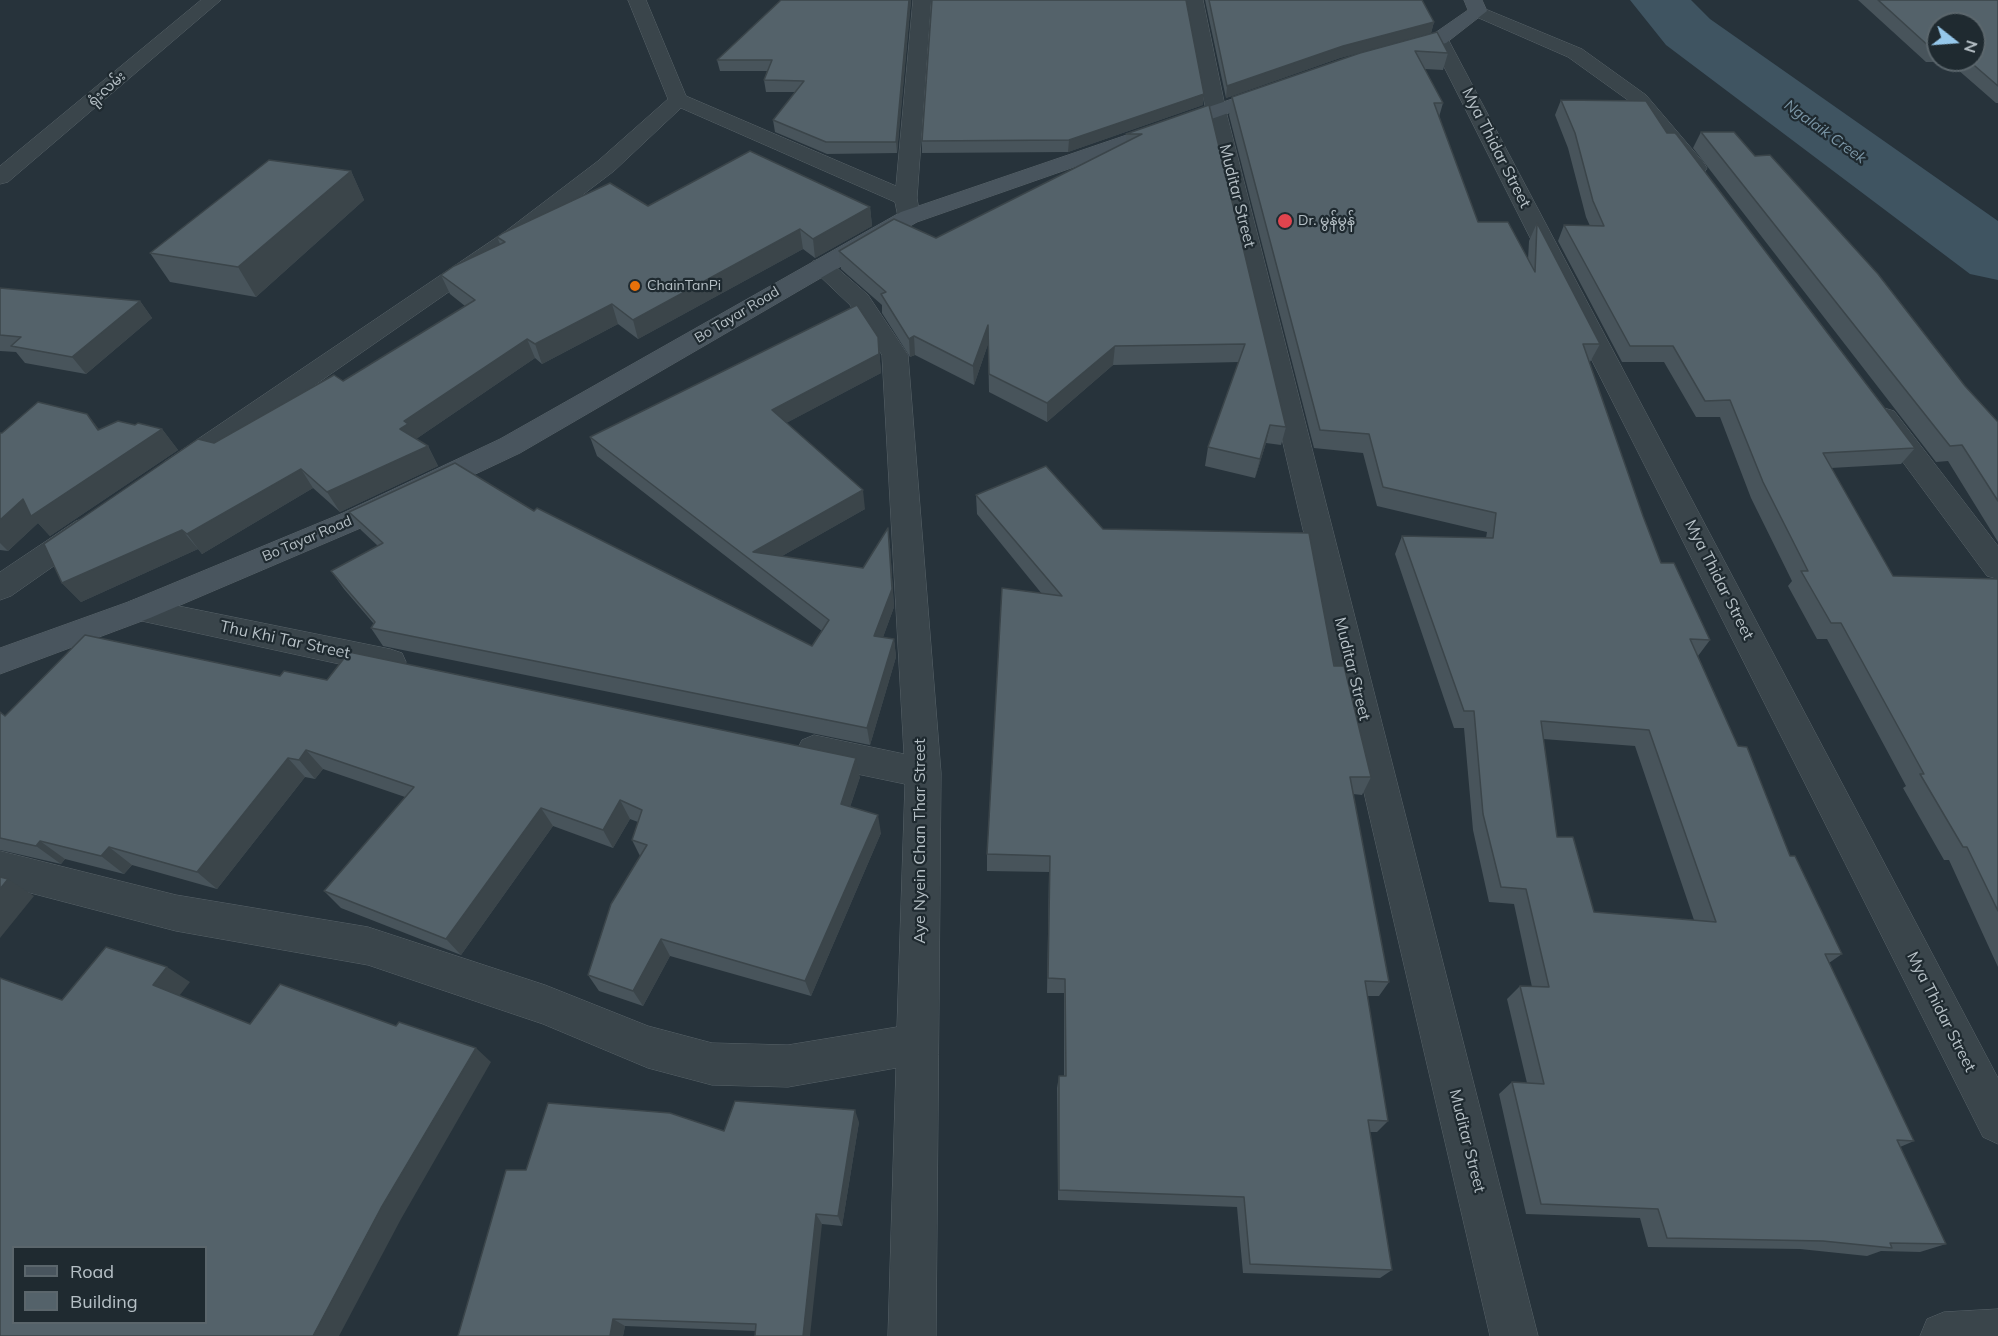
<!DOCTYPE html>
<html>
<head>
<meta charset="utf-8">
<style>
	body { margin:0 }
	#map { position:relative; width:1998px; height:1336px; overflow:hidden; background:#27333b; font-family:Mulish,sans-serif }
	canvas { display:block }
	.legend { position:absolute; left:12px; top:1246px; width:195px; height:78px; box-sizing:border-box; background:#1f2a30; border:2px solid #5b666c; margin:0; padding:8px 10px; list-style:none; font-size:18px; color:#b6c0c6 }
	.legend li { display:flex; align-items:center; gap:12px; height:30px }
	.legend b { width:30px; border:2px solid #5b666c }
	.north { position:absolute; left:1926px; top:12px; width:60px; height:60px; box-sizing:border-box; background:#1f2a30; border:2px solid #5b666c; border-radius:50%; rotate:107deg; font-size:16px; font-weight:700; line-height:24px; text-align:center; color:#b6c0c6 }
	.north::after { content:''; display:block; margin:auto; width:21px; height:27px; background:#96c8eb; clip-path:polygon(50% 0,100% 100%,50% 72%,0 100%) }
</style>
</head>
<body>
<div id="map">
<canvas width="1998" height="1336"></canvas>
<ul class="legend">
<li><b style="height:8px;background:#49555e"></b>Road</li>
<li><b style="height:16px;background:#54626a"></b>Building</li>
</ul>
<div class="north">N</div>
</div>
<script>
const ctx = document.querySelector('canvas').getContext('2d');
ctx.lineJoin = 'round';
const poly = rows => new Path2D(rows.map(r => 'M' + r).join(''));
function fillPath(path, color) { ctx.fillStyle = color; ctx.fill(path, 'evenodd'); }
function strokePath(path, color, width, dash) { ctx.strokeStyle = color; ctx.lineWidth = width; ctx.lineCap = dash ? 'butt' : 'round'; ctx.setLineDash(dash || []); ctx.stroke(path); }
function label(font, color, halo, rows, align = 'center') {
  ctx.font = font + ' Mulish,"Noto Sans Myanmar",sans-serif'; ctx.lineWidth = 4.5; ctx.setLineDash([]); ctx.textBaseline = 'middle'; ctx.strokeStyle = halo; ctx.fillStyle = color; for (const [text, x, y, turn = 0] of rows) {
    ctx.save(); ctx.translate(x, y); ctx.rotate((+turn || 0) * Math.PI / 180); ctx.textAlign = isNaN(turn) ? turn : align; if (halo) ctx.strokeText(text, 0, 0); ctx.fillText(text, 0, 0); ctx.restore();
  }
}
fillPath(poly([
	[1630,0,1691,0,1710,19,1998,221,1998,280,1970,274,1666,45,1630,0]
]), '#3f5461');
const minor = poly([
	[628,0,646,0,686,96,896,186,913,0,931,0,917,198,920,217,917,222,909,224,901,222,898,217,895,202,681,108,614,171,522,241,184,476,174,479,164,476,160,469,164,462,506,231,598,161,668,99,628,0],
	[1185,0,1203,0,1226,111,1538,1336,1490,1336,1206,111,1185,0],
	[1478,6,1582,49,1646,95,1704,163,1707,168,1704,173,1696,174,1688,173,1632,103,1568,57,1472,15,1469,11,1472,7,1478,6],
	[1439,33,1446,35,1448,39,1998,1078,1998,1144,1983,1137,1430,39,1432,35,1439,33],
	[821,259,829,261,868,295,908,355,941,773,936,1336,888,1336,896,1068,788,1087,712,1085,648,1068,543,1024,368,965,176,931,0,885,0,851,176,895,368,927,545,985,648,1026,712,1043,788,1045,897,1027,905,784,814,765,802,760,797,750,802,740,814,735,904,754,882,355,850,305,809,266,813,261,821,259],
	[1884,408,1894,411,1998,546,1998,579,1987,576,1874,423,1870,417,1874,411,1884,408],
	[87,517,98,521,102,528,98,535,11,596,0,600,0,572,76,521,87,517],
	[139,598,390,649,402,653,406,662,402,671,390,675,128,618,123,610,128,602,139,598],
	[1998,1309,1998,1336,1920,1336,1927,1319,1944,1312,1998,1309]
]);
const tertiary = poly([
	[201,0,221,0,8,182,0,184,0,166,201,0]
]);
const secondary = poly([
	[1464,0,1482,0,1487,11,1446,43,1396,57,1389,55,1387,51,1389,47,1432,35,1468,10,1464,0],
	[1273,85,1280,87,1283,91,1280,95,917,222,520,453,363,527,150,618,0,674,0,648,128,602,343,513,500,439,901,212,1273,85]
]);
strokePath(minor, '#586369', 1);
strokePath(tertiary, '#586369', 1);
strokePath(secondary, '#586369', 1);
fillPath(minor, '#3a454b');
fillPath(tertiary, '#3a454b');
fillPath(secondary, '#49555e');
fillPath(poly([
	[781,0,911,0,897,153,827,154,775,132,773,120,795,92,766,92,764,80,767,71,720,71,717,60],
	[1205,0,1422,0,1434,22,1431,33,1340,58,1226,98],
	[1858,0,1998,0,1998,103,1996,103,1949,62,1926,62],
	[1938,24,1974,60,1938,60],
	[1437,32,1448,53,1443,70,1425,69,1443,103,1439,117,1478,222,1528,260,1529,241,1537,223,1600,344,1590,362,1589,362,1643,516,1661,563,1710,640,1698,656,1738,746,1790,856,1842,954,1829,963,1914,1141,1900,1147,1946,1244,1920,1252,1881,1251,1867,1256,1800,1249,1648,1247,1640,1218,1526,1214,1499,1094,1512,1082,1527,1083,1507,999,1520,986,1532,987,1514,904,1489,902,1473,830,1464,728,1454,728,1395,554,1402,536,1486,538,1487,532,1377,506,1363,453,1314,448,1229,115,1232,97],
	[1543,739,1635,746,1694,920,1594,912,1557,837],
	[1561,100,1667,133,1915,448,1901,464,1831,468,1893,576,1998,579,1998,967,1949,860,1944,860,1903,788,1906,786,1827,639,1817,639,1788,586,1792,581,1751,498,1720,417,1696,417,1664,362,1622,362,1558,241,1564,225,1590,226,1586,217,1568,148,1555,115],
	[1203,105,1068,152,922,153,922,141],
	[1209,105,1286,427,1281,445,1266,443,1255,478,1205,466,1208,447,1239,362,1113,365,1047,422,989,392,988,344,974,385,915,355,910,357,882,313,882,305,841,269,839,251,936,238,1126,142,1126,134],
	[1701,132,1755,156,1998,422,1998,542,1948,461,1936,462,1693,148],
	[351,171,364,200,256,297,170,282,150,253],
	[648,206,870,207,872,226,815,258,803,249,638,339,618,324,542,364,535,358,416,439,428,446,438,466,340,512,313,488,202,554,198,549,81,602,62,583,214,443,343,381,465,306,450,294,441,275,500,244,497,237],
	[0,288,140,301,152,318,86,374,25,363,16,352,0,351],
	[878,337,881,373,786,423,865,509,782,556,863,568,888,528,890,547,894,607,883,637,894,639,896,657,870,745,383,646,371,628,374,624,344,589,331,571,378,546,361,530,349,512,534,511,812,646,822,631,597,456,590,437],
	[135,425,162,429,178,450,50,536,38,523,8,551,0,550,0,433,99,429],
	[976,495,1103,529,1334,666,1371,777,1362,795,1353,794,1389,982,1379,996,1367,996,1388,1121,1377,1132,1370,1132,1392,1270,1380,1278,1243,1273,1237,1207,1058,1200,1057,1088,1059,1076,1064,1076,1064,993,1047,993,1049,872,987,871,987,854,1042,594,977,514],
	[280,676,327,680,860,777,850,807,881,833,811,996,670,956,643,1006,599,991,588,975,640,856,632,840,638,822,630,819,613,848,553,826,461,955,341,908,324,891,405,797,323,769,315,779,305,777,217,889,132,865,124,874,65,859,61,864,0,850,0,712,5,716],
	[859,1122,842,1226,822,1224,755,1331,625,1326,623,1336,526,1170,724,1131]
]), '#48545b');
fillPath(poly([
	[909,0,911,0,897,153,896,142],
	[1434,22,1431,33,1340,58,1226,98,1227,86,1343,46],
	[1204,94,1203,105,1068,152,1069,140],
	[351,171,364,200,256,297,238,267],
	[870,207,872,226,815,258,813,239],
	[800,229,803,249,638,339,633,320],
	[140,301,152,318,86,374,72,357],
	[612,304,618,324,542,364,535,344],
	[988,325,988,344,974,385,973,366],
	[914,336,915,355,910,357,909,339],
	[878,337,881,373,775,429,772,410],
	[527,339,535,358,416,439,400,429,404,421],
	[1115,346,1113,365,1047,422,1047,403],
	[87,414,103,434,98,430],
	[1270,425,1266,443,1255,478,1260,459],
	[162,429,178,450,50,536,38,523,8,551,0,543,0,520,23,499],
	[428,446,438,466,340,512,327,492],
	[301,469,313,488,202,554,187,534],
	[863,490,865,509,761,568,753,552],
	[888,528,890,547,894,607,877,654,874,636],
	[182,530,198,549,81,602,62,583],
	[894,639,896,657,870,745,867,728],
	[306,750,323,769,315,779,299,760],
	[288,758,305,777,217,889,197,872],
	[856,758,860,777,845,822,841,804],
	[620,800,630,819,613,848,603,830],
	[541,808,553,826,461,955,446,939],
	[878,815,881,833,811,996,805,981],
	[40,841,65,859,61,864,36,846],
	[109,847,132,865,124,874,101,856],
	[8,879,34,896,0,938,0,889],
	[661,939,670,956,643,1006,633,991],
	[167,967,190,982,176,1000,153,985],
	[476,1048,491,1062,401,1219,339,1336,313,1336,381,1208],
	[855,1110,859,1122,842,1226,838,1216],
	[816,1214,822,1224,810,1336,803,1336],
	[613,1319,625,1326,623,1336,610,1336]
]), '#3b454a');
const building = poly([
	[781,0,909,0,896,142,826,142,773,120,804,81,764,80,772,60,717,60,781,0],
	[932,0,1186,0,1204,94,1069,140,922,141,932,0],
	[1209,0,1422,0,1434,22,1343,46,1227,86,1209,0],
	[1878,0,1998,0,1998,86,1968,60,1974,60,1974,24,1938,24,1938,50,1933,50,1878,0],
	[1437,32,1448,53,1415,51,1443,103,1434,103,1478,222,1508,222,1535,272,1537,223,1600,344,1583,344,1643,516,1661,563,1674,563,1710,640,1690,639,1738,746,1747,747,1790,856,1795,856,1842,954,1825,954,1914,1141,1897,1140,1946,1244,1890,1243,1892,1248,1823,1241,1667,1238,1658,1209,1541,1204,1512,1082,1544,1084,1520,986,1549,987,1526,889,1501,887,1483,814,1474,711,1464,711,1402,536,1493,538,1496,513,1383,487,1369,434,1320,430,1232,97,1360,53,1437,32],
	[1541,721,1649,730,1716,922,1594,912,1573,837,1557,837,1541,721],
	[1561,100,1646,101,1667,133,1675,133,1677,135,1915,448,1823,453,1893,576,1998,579,1998,911,1967,847,1963,847,1920,774,1924,774,1841,623,1831,623,1801,571,1808,571,1763,482,1730,400,1705,401,1673,346,1630,346,1564,225,1604,226,1593,201,1575,133,1561,100],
	[1209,105,1286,427,1270,425,1260,459,1208,447,1245,344,1115,346,1047,403,989,374,988,325,973,366,914,336,909,339,881,294,886,292,839,251,894,219,936,238,1142,134,1126,134,1209,105],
	[1701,132,1734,132,1755,156,1770,155,1878,274,1965,386,1998,422,1998,501,1962,445,1950,446,1701,132],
	[750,151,870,207,813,239,800,229,633,320,612,304,535,344,527,339,404,421,408,424,400,429,428,446,327,492,301,469,187,534,182,530,62,583,44,544,198,439,214,443,334,375,343,381,475,300,441,275,454,266,505,242,497,237,503,233,610,183,648,206,750,151],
	[269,160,351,171,238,267,150,253,269,160],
	[0,288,140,301,72,357,11,346,21,337,0,335,0,288],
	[857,305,878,337,879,354,772,410,863,490,753,552,863,568,888,528,892,589,874,636,894,639,867,728,371,628,375,622,331,571,383,543,349,512,455,463,534,511,537,508,812,646,829,620,590,437,857,305],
	[38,402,87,414,98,430,118,421,135,425,138,423,162,429,31,516,23,499,0,520,0,433,2,433,38,402],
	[1046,466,1103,529,1309,533,1334,666,1344,666,1371,777,1350,777,1389,982,1365,981,1388,1121,1368,1120,1392,1270,1250,1264,1244,1197,1059,1190,1059,1076,1066,1076,1065,979,1048,978,1050,856,987,854,1002,588,1062,596,976,495,1046,466],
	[85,635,280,676,284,671,327,680,349,652,856,758,841,804,878,815,805,981,661,939,633,991,588,975,611,904,647,845,632,840,642,810,620,800,603,830,541,808,446,939,324,891,414,787,306,750,299,760,288,758,197,872,109,847,101,856,40,841,36,846,0,838,0,712,5,716,85,635],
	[0,877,8,879,0,889,0,877],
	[106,947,167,967,153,985,250,1024,280,984,396,1026,399,1022,476,1048,381,1208,313,1336,0,1336,0,978,62,1000,106,947],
	[14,1248,206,1248,206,1323,14,1323,14,1248],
	[735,1101,855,1110,838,1216,816,1214,803,1336,755,1336,756,1324,613,1319,610,1336,458,1336,506,1170,526,1170,548,1103,670,1113,724,1131,735,1101]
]);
fillPath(building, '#54626a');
strokePath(building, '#3b454a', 1.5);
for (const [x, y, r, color] of [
	[1285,221,8,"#e0444e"],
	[635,286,6,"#e8710a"]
]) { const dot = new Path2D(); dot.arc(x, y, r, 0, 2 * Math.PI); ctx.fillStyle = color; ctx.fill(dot); strokePath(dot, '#1f2a30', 2); }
label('14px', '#b6c0c6', '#1f2a30', [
	["ရုံးလမ်း",107,89,-41],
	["Bo Tayar Road",737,315,-31],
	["Bo Tayar Road",307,539,-23]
]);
label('14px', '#b6c0c6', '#1f2a30', [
	["Dr. မွန်မွန်",1298,221],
	["ChainTanPi",647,286]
], 'left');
label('italic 15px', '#7b96a6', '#1f2a30', [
	["Ngalaik Creek",1825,132,36]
]);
label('16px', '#b6c0c6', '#1f2a30', [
	["Mya Thidar Street",1496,148,63],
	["Muditar Street",1237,196,76],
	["Mya Thidar Street",1719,580,63],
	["Thu Khi Tar Street",285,640,12],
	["Muditar Street",1352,669,76],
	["Aye Nyein Chan Thar Street",920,841,-90],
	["Mya Thidar Street",1941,1012,63],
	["Muditar Street",1467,1141,76]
]);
</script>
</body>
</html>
